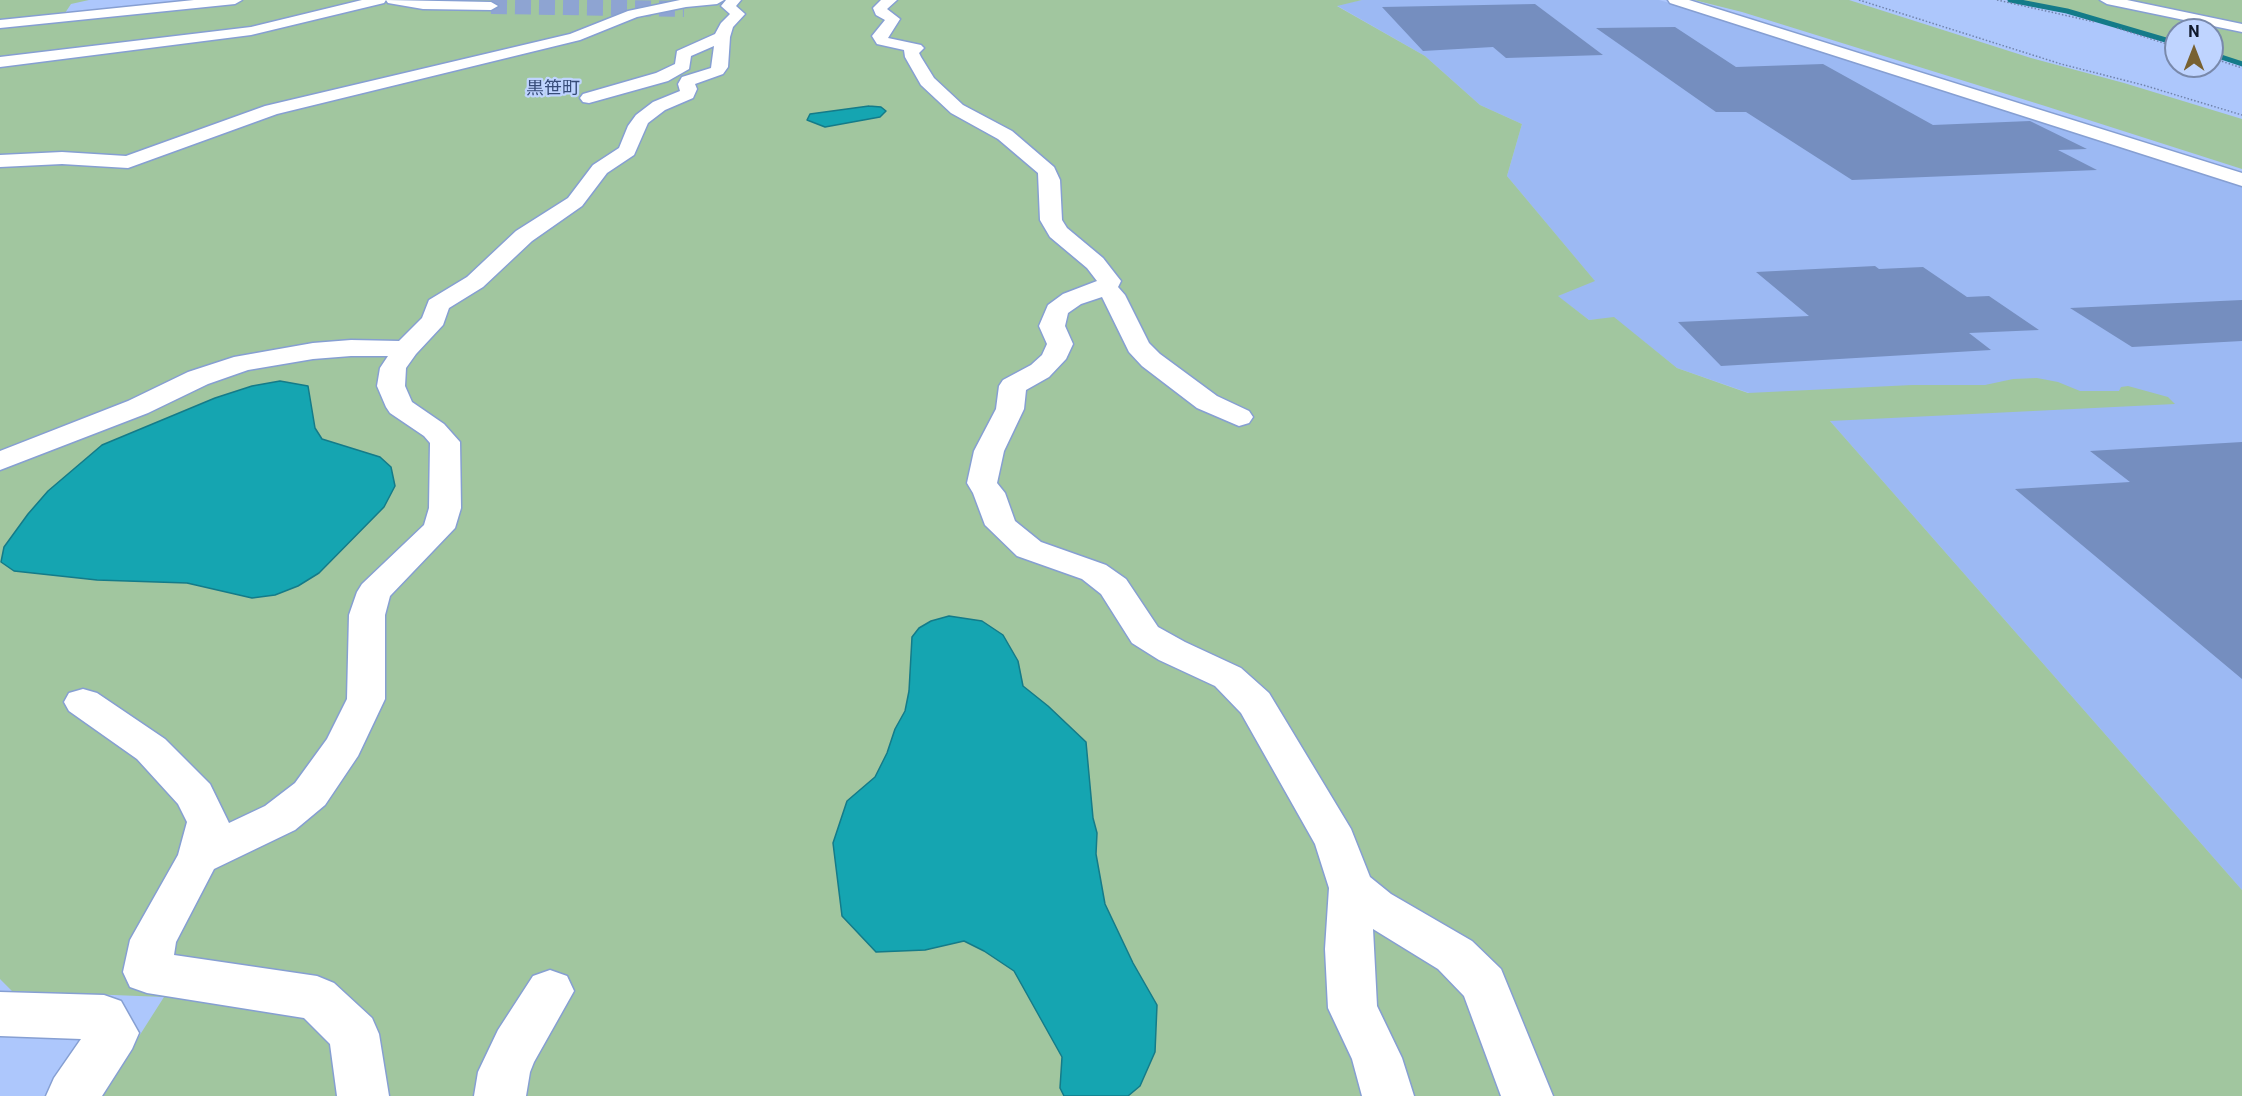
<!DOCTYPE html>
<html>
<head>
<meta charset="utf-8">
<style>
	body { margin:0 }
	#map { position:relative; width:2242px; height:1096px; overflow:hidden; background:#adc7fc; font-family:Roboto,sans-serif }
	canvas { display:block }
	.north { position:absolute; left:2164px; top:18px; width:60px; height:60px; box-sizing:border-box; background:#bfd4ff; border:2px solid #7989ab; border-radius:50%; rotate:0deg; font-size:16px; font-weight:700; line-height:24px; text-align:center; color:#10192c }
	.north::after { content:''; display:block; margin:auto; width:21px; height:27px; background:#786131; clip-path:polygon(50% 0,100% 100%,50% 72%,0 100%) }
</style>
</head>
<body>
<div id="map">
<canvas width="2242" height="1096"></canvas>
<div class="north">N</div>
</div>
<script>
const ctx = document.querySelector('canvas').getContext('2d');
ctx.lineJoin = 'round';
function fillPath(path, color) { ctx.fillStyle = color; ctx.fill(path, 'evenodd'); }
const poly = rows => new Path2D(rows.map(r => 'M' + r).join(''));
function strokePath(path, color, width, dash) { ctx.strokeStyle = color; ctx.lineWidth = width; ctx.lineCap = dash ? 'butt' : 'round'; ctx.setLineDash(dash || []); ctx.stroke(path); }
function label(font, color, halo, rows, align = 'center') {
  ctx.font = font + ' Roboto,"Noto Sans JP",sans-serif'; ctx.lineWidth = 4.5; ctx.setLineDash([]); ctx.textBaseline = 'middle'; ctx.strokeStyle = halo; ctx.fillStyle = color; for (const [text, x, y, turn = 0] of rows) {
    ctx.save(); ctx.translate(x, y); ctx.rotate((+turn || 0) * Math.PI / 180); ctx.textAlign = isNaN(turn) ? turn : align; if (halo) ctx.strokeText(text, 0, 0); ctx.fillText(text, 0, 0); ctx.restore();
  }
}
fillPath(poly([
	[1362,0,1659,0,1726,19,2242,186,2242,890,1830,421,1677,368,1614,318,1589,320,1557,296,1594,280,1507,176,1522,124,1480,105,1425,56,1336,5]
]), '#9cb9f3');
fillPath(poly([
	[0,0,89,0,71,4,65,13,0,19],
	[244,0,1362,0,1337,6,1425,56,1480,105,1522,124,1507,176,1595,281,1558,296,1589,320,1614,317,1677,368,1748,393,1912,385,1985,385,2013,379,2037,378,2058,382,2080,391,2119,391,2121,387,2128,386,2168,397,2175,404,1830,421,2242,890,2242,1096,101,1096,164,997,12,991,0,979,0,26],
	[1694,0,1849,0,2031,58,2124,83,2242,119,2242,169,2045,106,1742,12],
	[2015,0,2242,0,2242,62,2212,53,2212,30,2176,30,2176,42,2084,15]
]), '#a1c69f');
const water = poly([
	[869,106,881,107,886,111,880,117,825,127,807,120,810,114,869,106],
	[280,381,308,386,315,428,322,439,380,457,391,467,395,486,384,507,319,573,298,586,275,595,252,598,187,583,97,580,14,571,1,562,4,547,28,514,48,491,102,445,215,398,252,386,280,381],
	[949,616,982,621,1003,635,1018,661,1023,686,1048,706,1086,742,1093,818,1097,833,1096,854,1105,904,1133,963,1157,1005,1155,1052,1140,1086,1128,1096,1064,1096,1060,1088,1062,1057,1014,971,984,951,964,941,925,950,876,952,842,916,833,843,847,801,875,777,887,753,895,729,905,711,909,691,912,637,919,628,931,621,949,616]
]);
fillPath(water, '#15a5b1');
strokePath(water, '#147b89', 1.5);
strokePath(poly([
	[2010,0,2067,11,2176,43],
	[2212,54,2242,64]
]), '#147b89', 5);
fillPath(poly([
	[1535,4,1603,55,1506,58,1493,47,1423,51,1382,7],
	[1675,27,1736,67,1823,64,1933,125,2030,121,2087,149,2058,150,2097,170,1852,180,1746,112,1716,112,1596,28],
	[1875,266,1879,269,1923,267,1967,297,1989,296,2039,330,1969,333,1991,350,1721,366,1678,322,1809,316,1756,272],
	[2242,300,2242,341,2132,347,2070,308],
	[2242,442,2242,679,2015,489,2130,482,2090,451]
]), '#758ebf');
strokePath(poly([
	[491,6,684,9]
]), '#8ea4d2', 16, [16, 8]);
const minor = poly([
	[194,0,242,0,235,4,0,28,0,20,194,0],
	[362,0,386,0,384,3,251,35,0,67,0,57,251,27,362,0],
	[386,0,491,2,498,6,491,10,423,9,388,3,386,0],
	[680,0,724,0,717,4,686,7,637,17,580,40,277,114,128,168,62,164,0,167,0,155,62,152,126,156,265,106,570,34,628,11,680,0],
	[726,0,741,0,736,6,745,14,733,27,730,37,728,67,723,74,695,84,697,89,693,98,665,110,648,123,634,155,607,173,582,206,532,241,483,287,449,308,443,325,416,354,406,368,405,386,412,402,444,424,460,442,461,508,455,528,390,596,385,615,385,699,358,756,325,805,295,830,214,869,176,942,174,955,317,976,334,983,372,1018,379,1034,389,1096,337,1096,330,1044,304,1018,147,993,130,987,123,972,130,940,178,855,187,822,178,804,137,759,69,711,64,702,69,693,83,689,97,693,165,739,210,784,229,823,265,806,295,783,327,739,347,699,349,615,357,592,362,584,424,525,429,508,430,443,424,436,390,413,386,407,377,386,380,368,388,356,351,356,313,359,248,370,208,384,148,413,0,470,0,451,128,401,188,372,234,357,313,343,351,340,399,341,422,318,429,300,467,277,516,231,568,198,593,165,619,148,628,126,636,115,653,102,680,91,678,84,682,77,711,68,714,46,691,56,689,69,668,81,589,103,583,102,580,98,583,94,656,73,675,64,677,51,715,34,721,23,730,14,721,6,726,0],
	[881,0,897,0,887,9,900,19,888,38,921,45,924,48,919,53,921,57,934,78,963,105,1012,131,1054,167,1060,180,1062,220,1067,228,1103,258,1117,276,1121,281,1118,287,1125,295,1149,343,1160,354,1217,396,1249,411,1253,417,1249,423,1239,426,1197,408,1142,366,1129,352,1102,297,1081,304,1068,313,1065,326,1073,344,1066,359,1049,377,1026,390,1024,409,1004,451,997,483,1005,493,1015,521,1041,542,1106,565,1126,579,1158,627,1185,642,1241,668,1269,693,1351,829,1370,877,1391,894,1472,941,1501,969,1553,1096,1501,1096,1464,996,1438,969,1373,929,1377,1006,1402,1058,1414,1096,1362,1096,1352,1059,1328,1008,1325,949,1329,888,1315,844,1241,713,1215,686,1159,660,1132,643,1101,594,1082,579,1017,556,985,525,973,493,967,483,974,451,996,409,999,386,1003,380,1031,365,1042,355,1047,344,1039,326,1048,305,1063,294,1097,281,1087,268,1050,237,1040,220,1038,173,998,139,951,113,921,85,905,57,904,50,877,44,872,36,885,20,876,15,873,8,881,0],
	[1668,0,1689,0,2242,173,2242,186,1670,3,1668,0],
	[2100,0,2127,0,2242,24,2242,32,2107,4,2100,0],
	[550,970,567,976,574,991,534,1062,530,1072,526,1096,474,1096,478,1072,498,1030,533,976,550,970],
	[0,992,104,995,121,1001,139,1033,132,1049,102,1096,46,1096,54,1078,81,1039,0,1036,0,992]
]);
strokePath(minor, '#869fd2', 3);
strokePath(poly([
	[1859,0,2061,64,2143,85,2242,115],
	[1997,0,2095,22],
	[2117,28,2176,47],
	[2212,58,2242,68]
]), '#7083ab', 1.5, [1.5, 2]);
fillPath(minor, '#fff');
label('18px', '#374c79', '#bfd4ff', [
	["黒笹町",553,89]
]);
</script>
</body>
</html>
